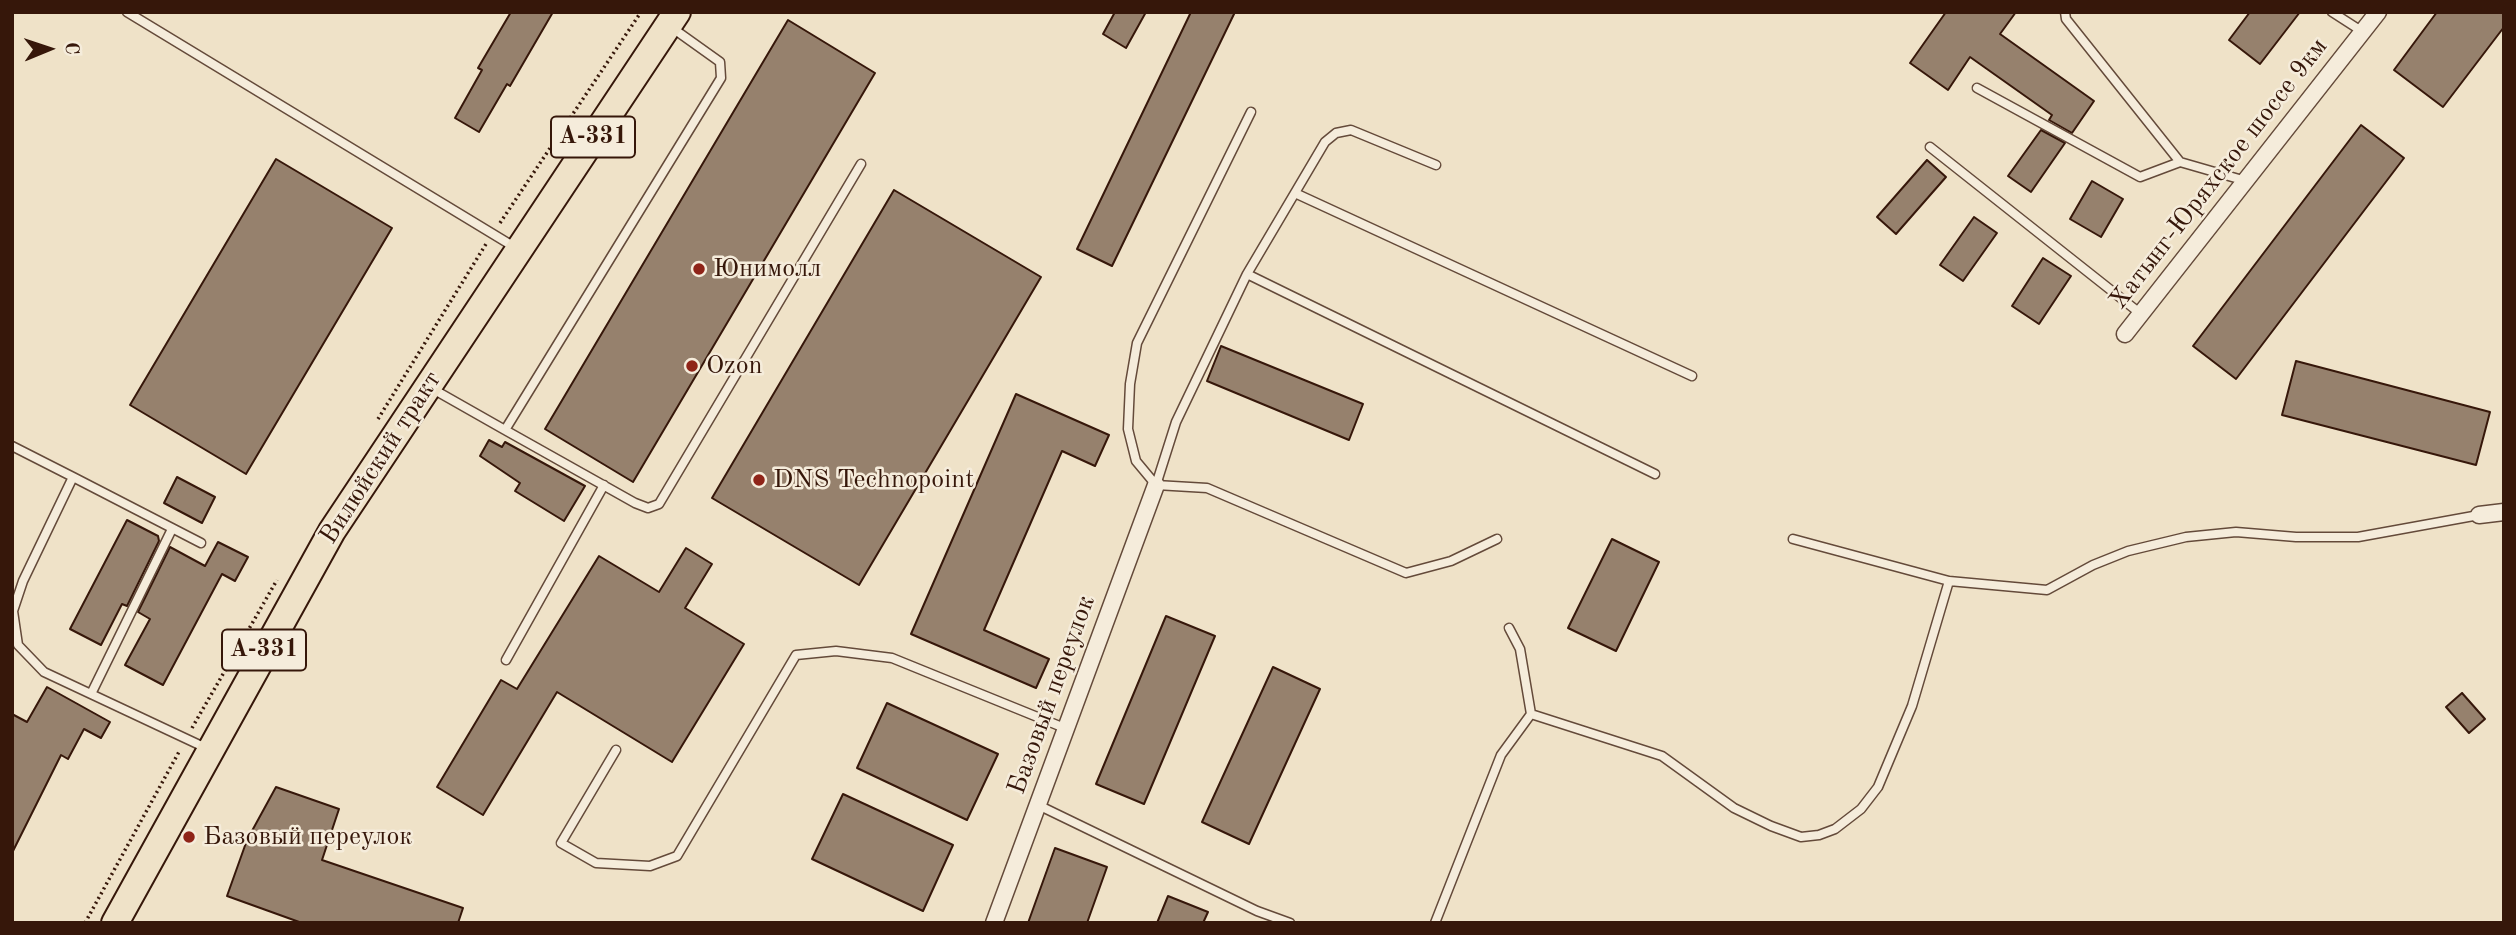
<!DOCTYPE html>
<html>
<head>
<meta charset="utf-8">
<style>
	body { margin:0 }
	#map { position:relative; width:2516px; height:935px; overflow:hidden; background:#efe2c8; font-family:"Old Standard TT",serif }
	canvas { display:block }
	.frame { position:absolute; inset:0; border:14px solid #36170a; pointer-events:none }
	.north { position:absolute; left:14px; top:14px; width:70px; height:70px; -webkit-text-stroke:5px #f5ecdb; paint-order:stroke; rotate:88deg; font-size:19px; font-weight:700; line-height:28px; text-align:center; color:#36170a }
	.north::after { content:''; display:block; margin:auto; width:24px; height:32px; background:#36170a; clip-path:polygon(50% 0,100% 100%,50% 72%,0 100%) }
</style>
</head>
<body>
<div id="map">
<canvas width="2516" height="935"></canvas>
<div class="frame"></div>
<div class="north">С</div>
</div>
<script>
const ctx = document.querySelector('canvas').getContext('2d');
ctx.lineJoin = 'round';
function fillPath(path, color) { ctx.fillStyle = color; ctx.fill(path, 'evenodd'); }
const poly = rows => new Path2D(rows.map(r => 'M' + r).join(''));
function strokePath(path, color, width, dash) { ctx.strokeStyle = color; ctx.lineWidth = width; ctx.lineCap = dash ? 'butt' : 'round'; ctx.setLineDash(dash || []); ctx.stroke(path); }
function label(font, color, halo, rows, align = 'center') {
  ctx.font = font + ' "Old Standard TT",serif'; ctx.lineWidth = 5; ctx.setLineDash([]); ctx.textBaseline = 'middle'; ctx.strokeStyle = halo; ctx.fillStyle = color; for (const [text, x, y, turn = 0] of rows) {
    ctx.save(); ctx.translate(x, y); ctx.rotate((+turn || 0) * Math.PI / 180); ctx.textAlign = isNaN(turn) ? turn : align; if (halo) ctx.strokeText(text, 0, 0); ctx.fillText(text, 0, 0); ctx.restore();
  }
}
const building = poly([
	[511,12,553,12,510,86,507,84,479,132,455,118,482,70,478,68,511,12],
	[1115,12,1146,12,1126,48,1103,34,1115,12],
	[1191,12,1235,12,1112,266,1077,249,1191,12],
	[1946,12,2016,12,2000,34,2094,101,2072,133,2049,120,2052,115,1970,57,1948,90,1910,63,1946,12],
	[2250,12,2300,12,2260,64,2229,40,2250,12],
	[2437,12,2504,12,2504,27,2443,107,2394,70,2437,12],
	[788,20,875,73,633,482,545,429,788,20],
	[2361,125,2404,158,2236,379,2193,346,2361,125],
	[2041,130,2065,143,2031,192,2008,176,2041,130],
	[276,159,392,228,246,474,130,405,276,159],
	[1927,160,1946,177,1896,234,1877,217,1927,160],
	[2092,181,2123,199,2101,237,2070,219,2092,181],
	[894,190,1041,277,859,585,712,498,894,190],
	[1974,217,1997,233,1963,281,1940,265,1974,217],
	[2043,258,2071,276,2039,324,2012,306,2043,258],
	[1221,346,1363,404,1349,440,1207,381,1221,346],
	[2296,361,2490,412,2476,465,2282,415,2296,361],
	[1016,394,1109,435,1095,466,1062,451,984,630,1049,659,1036,688,911,634,1016,394],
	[489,440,502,447,505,442,585,486,564,521,515,491,520,483,480,456,489,440],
	[177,477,215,497,202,523,164,503,177,477],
	[127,520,158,536,159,541,127,606,122,604,101,645,70,629,127,520],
	[1612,539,1659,562,1616,651,1568,628,1612,539],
	[218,542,248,557,235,581,222,574,163,685,125,665,150,619,138,612,170,547,205,566,218,542],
	[686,548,712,564,685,608,744,644,672,762,557,692,483,815,437,787,501,680,517,689,599,556,659,592,686,548],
	[1166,616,1215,636,1144,804,1096,784,1166,616],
	[1273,667,1320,689,1249,844,1202,822,1273,667],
	[47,687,110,722,101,738,84,729,68,759,61,755,12,853,12,714,27,722,47,687],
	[2462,693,2485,719,2469,733,2446,707,2462,693],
	[887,703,998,754,967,820,857,768,887,703],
	[276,787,339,809,322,860,463,908,458,923,302,923,227,896,247,840,276,787],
	[843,794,953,845,923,911,812,859,843,794],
	[1055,848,1107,867,1087,923,1028,923,1055,848],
	[1168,896,1208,912,1203,923,1157,923,1168,896]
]);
fillPath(building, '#96816d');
strokePath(building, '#36170a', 2);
const lane = poly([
	[127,12,516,248],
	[2065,12,2066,19,2180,162,2246,181],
	[2332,12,2363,32],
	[1977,88,2140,177,2180,162],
	[1251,112,1137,343,1130,384,1128,429,1136,461,1156,485,1207,488,1406,573,1451,561,1497,539],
	[1930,147,2141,314],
	[1297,194,1692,376],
	[1247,274,1655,474],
	[431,388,505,430,721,78,720,62,671,27],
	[505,430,635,503,648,508,659,504,861,164],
	[12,446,73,477],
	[1156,485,1176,422,1247,274,1325,142,1336,133,1351,130,1436,165],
	[1793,539,1949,581,2047,590,2093,565,2128,551,2186,537,2236,532,2296,537,2358,537,2479,515],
	[201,543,73,477,23,581,13,611,18,645,44,672,206,748],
	[506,660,604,485],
	[91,694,172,529],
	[1531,714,1662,756,1734,808,1771,826,1801,837,1819,835,1835,829,1861,809,1878,787,1912,706,1949,581],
	[616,750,561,843,596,863,650,866,677,856,796,655,836,651,892,658,1067,729],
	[1038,805,1257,911,1290,923],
	[1435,923,1501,755,1531,714,1520,649,1509,628]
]);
const street = poly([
	[2125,334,2378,12],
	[2479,515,2504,512],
	[994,923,1156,485]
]);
const primary = poly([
	[115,923,332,531,677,12]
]);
strokePath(lane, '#644a3a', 11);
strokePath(street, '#644a3a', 19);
strokePath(primary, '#36170a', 30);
strokePath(poly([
	[500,223,641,12],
	[378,419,486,244],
	[192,728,277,580],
	[85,923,180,750]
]), '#36170a', 3.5, [2, 3.5]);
strokePath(lane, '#f5ecdb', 8);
strokePath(street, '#f5ecdb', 16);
strokePath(primary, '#efe2c8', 26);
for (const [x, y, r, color] of [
	[699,269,7,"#8f2418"],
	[692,366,7,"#8f2418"],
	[759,480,7,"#8f2418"],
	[189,837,7,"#8f2418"]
]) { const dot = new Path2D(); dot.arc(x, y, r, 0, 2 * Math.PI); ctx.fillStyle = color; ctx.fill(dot); strokePath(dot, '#f5ecdb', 2.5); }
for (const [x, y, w] of [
	[593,137,84],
	[264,650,84]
]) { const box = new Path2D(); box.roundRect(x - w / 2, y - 20.5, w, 41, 5); ctx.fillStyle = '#f5ecdb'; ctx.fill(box); strokePath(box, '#36170a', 2); }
label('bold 24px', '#36170a', null, [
	["А-331",593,137],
	["А-331",264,650]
]);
label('26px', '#36170a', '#f5ecdb', [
	["Хатынг-Юряхское шоссе 9км",2219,174,-52],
	["Вилюйский тракт",381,458,-57],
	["Базовый переулок",1052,695,-70]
]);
label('26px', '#36170a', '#f5ecdb', [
	["Юнимолл",713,269],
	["Ozon",706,366],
	["DNS Technopoint",773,480],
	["Базовый переулок",203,837]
], 'left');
</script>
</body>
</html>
